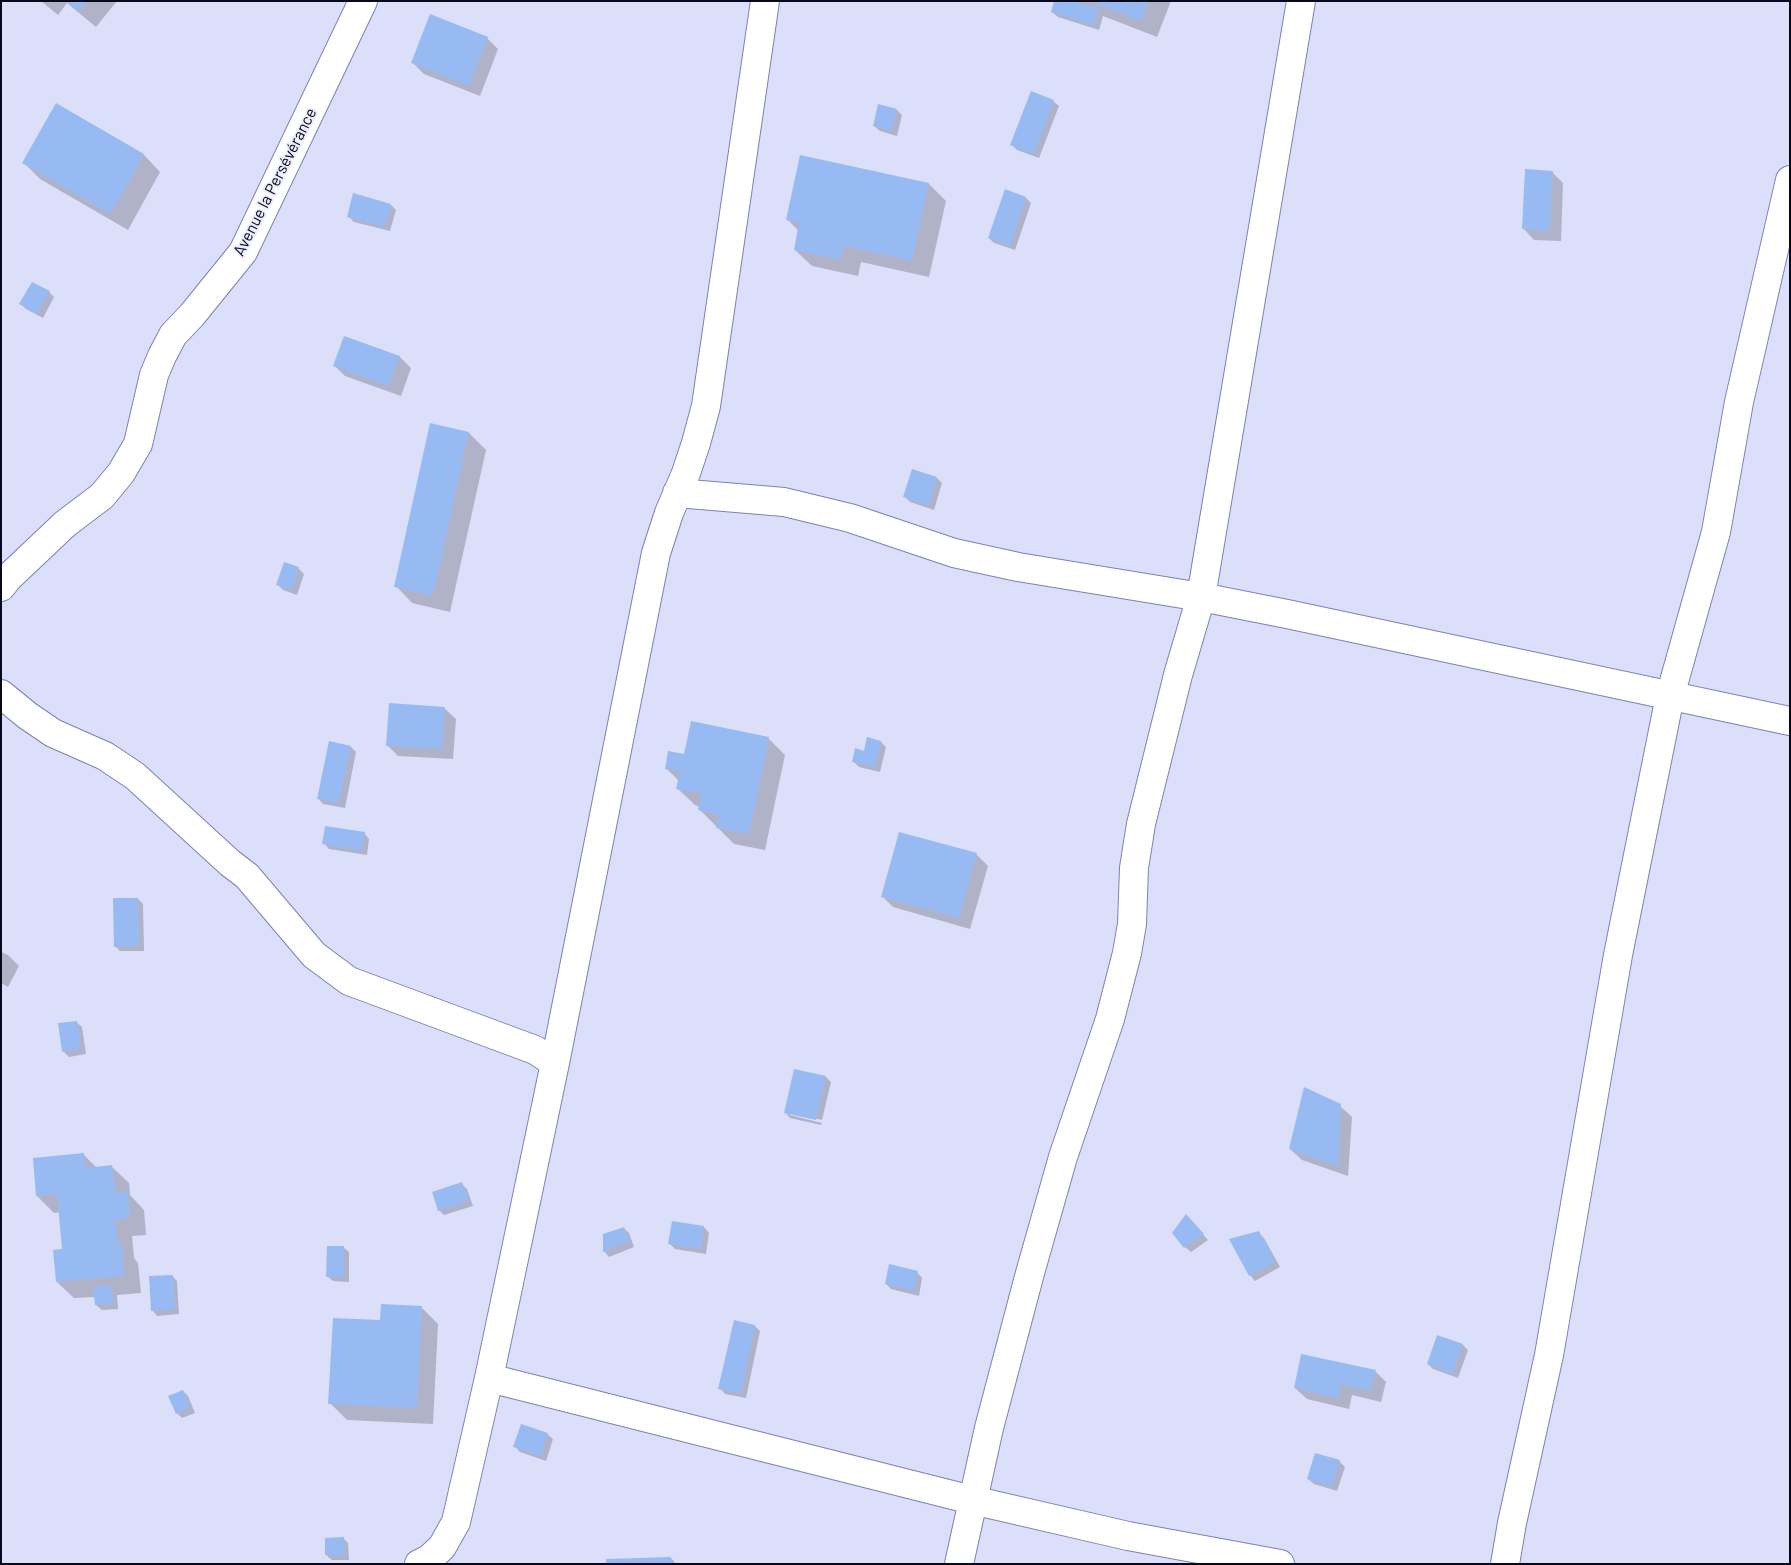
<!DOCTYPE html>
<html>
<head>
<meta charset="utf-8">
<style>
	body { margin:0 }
	#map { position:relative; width:1791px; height:1565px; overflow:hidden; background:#dcdff9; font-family:Barlow,sans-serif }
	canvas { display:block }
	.frame { position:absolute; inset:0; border:2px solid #08081d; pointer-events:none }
</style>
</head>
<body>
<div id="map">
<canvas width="1791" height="1565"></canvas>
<div class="frame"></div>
</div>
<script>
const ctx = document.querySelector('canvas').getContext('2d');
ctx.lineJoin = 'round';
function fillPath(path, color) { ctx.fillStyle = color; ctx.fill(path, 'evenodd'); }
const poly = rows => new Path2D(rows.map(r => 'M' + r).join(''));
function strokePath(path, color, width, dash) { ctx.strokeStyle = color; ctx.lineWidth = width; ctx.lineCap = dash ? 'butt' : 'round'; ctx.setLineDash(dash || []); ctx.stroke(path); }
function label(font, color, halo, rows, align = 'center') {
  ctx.font = font + ' Barlow,sans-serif'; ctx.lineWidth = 4; ctx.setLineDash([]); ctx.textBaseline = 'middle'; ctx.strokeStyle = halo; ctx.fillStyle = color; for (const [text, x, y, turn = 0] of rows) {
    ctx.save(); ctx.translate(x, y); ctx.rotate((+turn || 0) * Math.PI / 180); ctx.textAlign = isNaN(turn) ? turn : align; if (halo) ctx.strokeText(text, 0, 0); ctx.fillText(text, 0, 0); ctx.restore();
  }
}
fillPath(poly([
	[41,1,117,1,96,27,67,3,58,15],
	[1077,1,1171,1,1157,37,1103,16,1099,30,1058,17,1052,12,1080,4],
	[487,38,498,49,480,96,424,74,413,63],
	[1053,101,1059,106,1039,158,1017,150,1012,145],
	[57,105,144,155,160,172,128,230,40,179,23,162],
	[897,110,902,115,897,136,880,131,874,126],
	[1552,172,1563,183,1561,241,1534,240,1523,228],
	[929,184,946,201,929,277,861,262,858,276,812,266,795,250,799,231,787,219],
	[1005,191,1026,198,1031,203,1015,250,994,243,989,238],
	[391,205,396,210,390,231,354,222,348,216],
	[49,292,54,297,43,318,26,309,21,304],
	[345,337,400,357,411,368,401,396,345,376,334,365],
	[431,424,469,433,486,450,450,612,412,603,396,586],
	[937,478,942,483,934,510,910,502,905,497],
	[298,568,304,574,297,595,283,590,278,585],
	[444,708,456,719,453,759,398,756,387,745],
	[768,738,785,755,765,850,734,844,700,810,700,807,695,805,678,789,679,781,666,768,685,756],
	[868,739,881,742,886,747,880,772,859,767,854,762,865,752],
	[330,742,351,747,356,752,345,808,323,804,318,798],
	[364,833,369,839,367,855,329,849,324,843],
	[976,854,988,866,970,929,893,907,882,896],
	[138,899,143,904,144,951,120,951,115,946],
	[1,952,8,955,19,966,8,987,1,983],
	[76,1022,82,1027,86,1054,69,1057,63,1051],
	[826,1077,831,1082,822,1120,790,1113,790,1115,822,1123,821,1125,790,1118,785,1112],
	[1340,1106,1352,1117,1348,1176,1302,1160,1290,1149],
	[84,1155,97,1168,112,1167,129,1183,130,1195,144,1210,146,1235,132,1236,134,1258,138,1263,141,1293,117,1295,118,1309,102,1310,96,1305,95,1297,74,1298,57,1282,63,1251,60,1212,54,1213,37,1196],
	[462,1184,467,1189,473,1206,444,1215,439,1210],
	[1191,1221,1208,1240,1191,1252,1185,1247],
	[704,1227,709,1233,706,1254,675,1249,669,1243],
	[623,1228,629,1233,634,1247,609,1257,604,1251],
	[1258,1233,1264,1238,1280,1267,1255,1281,1250,1275],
	[343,1247,349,1252,349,1282,333,1281,327,1276],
	[917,1272,922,1278,919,1296,891,1289,886,1284],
	[172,1276,177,1281,179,1314,157,1316,152,1310],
	[422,1308,438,1324,433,1424,347,1420,330,1403],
	[755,1326,760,1331,746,1398,725,1394,720,1388],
	[1438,1336,1463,1345,1468,1350,1458,1378,1433,1369,1428,1364],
	[1375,1371,1386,1382,1381,1402,1352,1395,1349,1409,1307,1399,1295,1388],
	[183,1391,188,1396,195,1413,182,1418,177,1413],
	[547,1434,553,1439,546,1461,520,1452,515,1446],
	[1339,1461,1345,1467,1337,1491,1314,1484,1308,1479],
	[343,1538,348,1543,349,1560,332,1560,326,1555],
	[671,1558,676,1564,608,1564]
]), '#0003');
fillPath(poly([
	[67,1,87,1,79,11],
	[1054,1,1075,1,1099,9,1093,25,1051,12],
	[1089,1,1148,1,1141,21],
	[430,14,488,37,469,86,411,63],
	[1031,91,1054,100,1034,154,1010,145],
	[56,103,144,154,111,214,22,163],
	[878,104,897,109,892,131,873,126],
	[800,155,929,183,912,261,844,246,841,260,794,250,799,222,786,220],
	[1525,169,1553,171,1550,231,1522,229],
	[1005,189,1026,197,1010,246,988,238],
	[353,193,391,204,385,227,347,217],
	[32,282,50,291,37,314,19,304],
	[344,336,400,356,389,386,333,366],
	[430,423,469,432,433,596,394,587],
	[912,469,937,477,929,506,903,497],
	[284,562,299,567,292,590,276,585],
	[389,703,445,707,442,749,386,746],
	[691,721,769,737,749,834,716,828,719,815,698,810,701,794,676,789,680,771,665,769,668,751,684,754],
	[867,737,881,741,875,767,852,762,855,748,864,751],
	[329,741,351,746,339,803,317,799],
	[325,826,365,832,362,851,322,844],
	[899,832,977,853,959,918,881,897],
	[113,898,138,898,139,946,114,947],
	[77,1021,81,1049,62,1052,58,1023],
	[794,1069,826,1076,816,1120,784,1113],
	[1304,1087,1341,1104,1338,1166,1289,1149],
	[84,1153,85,1168,112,1165,115,1193,128,1191,130,1218,115,1220,118,1245,122,1245,124,1276,56,1282,53,1250,62,1249,57,1194,36,1196,33,1158],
	[462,1182,469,1201,438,1211,432,1192],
	[1186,1214,1204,1234,1184,1248,1172,1233],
	[672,1221,704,1226,701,1249,668,1244],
	[624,1227,629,1241,603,1252,603,1234],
	[1259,1231,1275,1262,1249,1276,1229,1239],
	[327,1246,344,1246,344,1277,326,1277],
	[889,1264,918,1271,914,1291,885,1284],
	[173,1275,175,1309,151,1311,149,1276],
	[112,1285,114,1304,95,1305,93,1287],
	[381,1304,422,1306,417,1408,328,1404,333,1318,380,1320],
	[734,1320,755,1325,741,1394,718,1389],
	[1437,1335,1463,1344,1452,1374,1427,1364],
	[1301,1354,1376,1370,1370,1391,1341,1384,1338,1398,1294,1388],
	[183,1390,190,1407,176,1414,168,1396],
	[521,1424,548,1433,541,1456,513,1447],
	[1315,1453,1340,1460,1332,1487,1307,1479],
	[344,1537,345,1555,325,1555,325,1538],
	[671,1557,671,1564,606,1564,606,1559]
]), '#98baf3');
const minor = poly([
	[677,493,784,502,850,518,954,553,1018,567,1201,597,1287,614,1790,721],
	[1,587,9,577,65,524,102,496,121,473,138,444,154,375,162,356,173,335,192,315,243,252,363,1],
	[1,694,28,716,53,733,105,756,135,776,230,863,247,876,314,955,349,981,535,1050,555,1063],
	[489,1378,972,1500,1128,1536,1280,1564],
	[419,1564,429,1559,442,1547,456,1522,489,1378,555,1063,656,553,669,513,686,473,696,443,706,406,765,1],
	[959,1564,989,1428,1030,1273,1063,1157,1110,1019,1127,953,1132,924,1134,868,1141,824,1178,675,1201,597,1301,1],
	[1505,1564,1512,1523,1549,1355,1618,955,1670,696,1716,532,1739,402,1790,180]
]);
strokePath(minor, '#7c80bc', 30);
strokePath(minor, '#fff', 28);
label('16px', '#08081d', '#ecedfb', [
	["Avenue la Persévérance",275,182,-63]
]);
</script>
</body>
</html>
